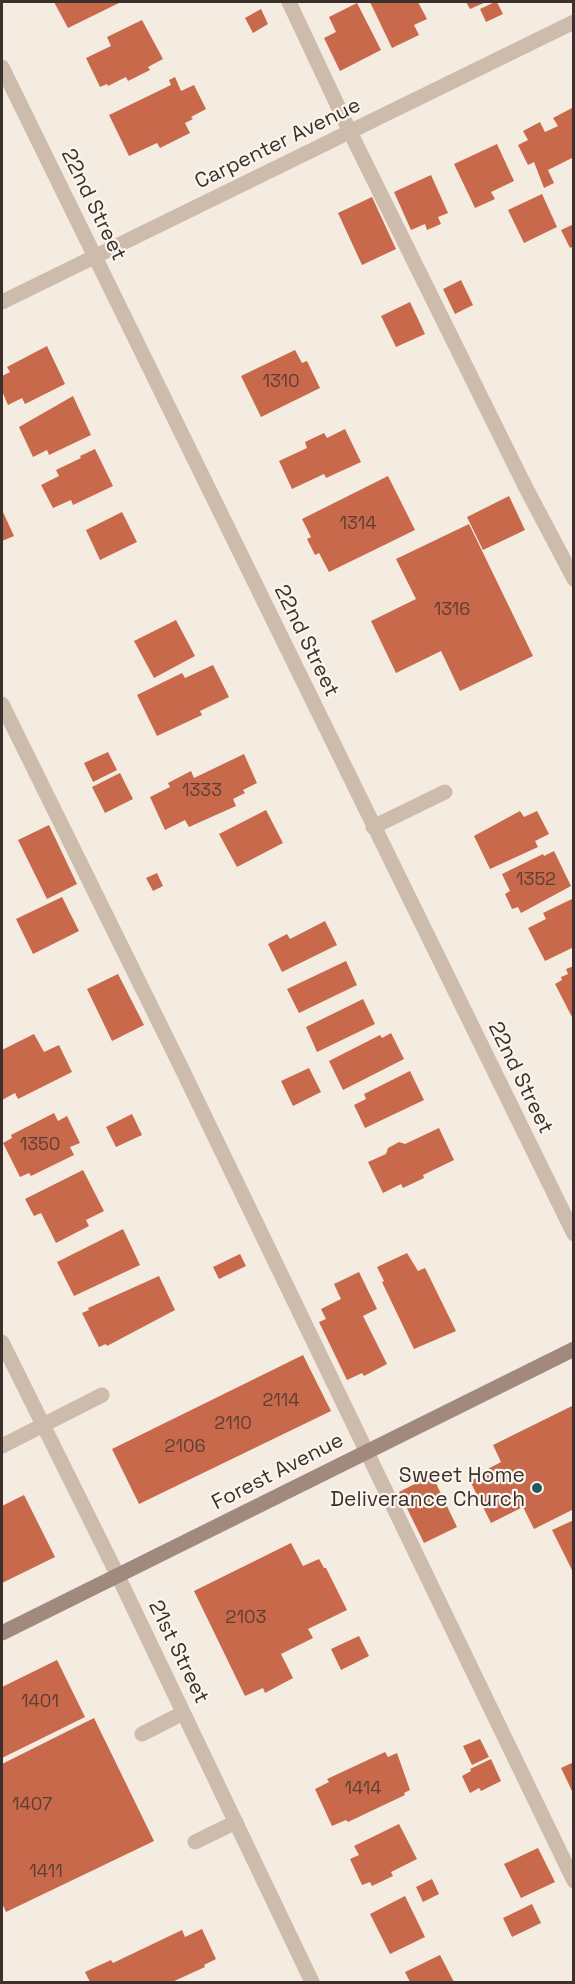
<!DOCTYPE html>
<html>
<head>
<meta charset="utf-8">
<style>
	body { margin:0 }
	#map { position:relative; width:575px; height:1984px; overflow:hidden; background:#f4ebe1; font-family:"Space Grotesk",sans-serif }
	canvas { display:block }
	.frame { position:absolute; inset:0; border:3px solid #3b302b; pointer-events:none }
</style>
</head>
<body>
<div id="map">
<canvas width="575" height="1984"></canvas>
<div class="frame"></div>
</div>
<script>
const ctx = document.querySelector('canvas').getContext('2d');
ctx.lineJoin = 'round';
function fillPath(path, color) { ctx.fillStyle = color; ctx.fill(path, 'evenodd'); }
const poly = rows => new Path2D(rows.map(r => 'M' + r).join(''));
function strokePath(path, color, width, dash) { ctx.strokeStyle = color; ctx.lineWidth = width; ctx.lineCap = dash ? 'butt' : 'round'; ctx.setLineDash(dash || []); ctx.stroke(path); }
function label(font, color, halo, rows, align = 'center') {
  ctx.font = font + ' "Space Grotesk",sans-serif'; ctx.lineWidth = 4.5; ctx.setLineDash([]); ctx.textBaseline = 'middle'; ctx.strokeStyle = halo; ctx.fillStyle = color; for (const [text, x, y, turn = 0] of rows) {
    ctx.save(); ctx.translate(x, y); ctx.rotate((+turn || 0) * Math.PI / 180); ctx.textAlign = isNaN(turn) ? turn : align; if (halo) ctx.strokeText(text, 0, 0); ctx.fillText(text, 0, 0); ctx.restore();
  }
}
fillPath(poly([
	[54,2,121,2,68,28],
	[370,2,418,2,427,19,414,25,419,35,392,48],
	[466,2,486,2,470,9],
	[495,2,497,2,503,14,486,22,480,9],
	[357,3,381,50,340,71,324,38,336,32,329,17],
	[261,9,268,24,253,33,245,18],
	[142,20,163,59,148,67,150,70,128,81,126,77,108,86,107,84,100,87,86,58,111,46,107,37],
	[175,77,181,91,194,85,206,109,191,117,193,119,185,123,190,133,160,148,157,143,129,156,109,115,171,85,169,80],
	[572,108,574,157,548,170,554,183,544,188,534,162,528,165,518,145,528,140,523,131,540,122,545,132,558,126,553,118],
	[497,144,514,181,491,192,495,199,475,208,454,164],
	[431,175,448,213,438,217,441,224,427,230,425,224,411,230,394,192],
	[542,194,557,227,524,243,508,210],
	[372,197,396,249,362,265,338,213],
	[574,224,574,246,570,248,561,230],
	[461,280,473,305,455,314,443,289],
	[410,302,425,334,396,347,381,316],
	[47,346,65,384,25,404,22,398,8,405,2,391,2,376,10,372,7,367],
	[295,350,302,363,307,361,320,388,261,417,241,376],
	[73,396,91,435,49,455,47,450,33,457,19,427],
	[345,429,361,462,326,478,324,474,292,489,279,461,307,448,305,442,324,433,327,438],
	[95,449,113,486,73,505,71,500,53,508,41,485,59,476,56,470,81,458,80,456],
	[388,476,415,530,329,572,319,553,315,555,307,539,311,537,302,519],
	[509,496,525,530,483,550,467,517],
	[2,510,14,536,2,541],
	[122,512,137,542,100,560,86,530],
	[469,524,533,656,460,691,441,651,396,673,371,621,416,599,396,559],
	[176,620,195,656,154,678,134,641],
	[213,665,229,697,200,711,202,715,157,736,137,695,182,673,185,678],
	[108,752,117,770,93,782,84,763],
	[244,754,257,783,243,790,245,793,233,799,236,806,189,827,185,820,165,830,150,797,170,787,168,783,191,771,194,778],
	[120,773,133,799,105,813,92,787],
	[266,810,283,843,237,867,219,834],
	[520,811,524,817,537,811,549,834,535,841,538,847,490,869,474,836],
	[49,825,77,884,47,899,18,840],
	[554,851,571,886,521,913,518,907,512,909,505,894,510,891,502,874,543,854,544,856],
	[157,873,163,886,153,891,146,878],
	[62,897,79,931,33,954,16,919],
	[574,898,574,947,545,961,528,928,546,919,543,913],
	[325,921,337,945,282,972,268,944,287,934,290,939],
	[346,961,357,985,299,1013,287,989],
	[574,966,574,1021,555,984,562,980,561,977,568,974,566,969],
	[118,974,144,1025,112,1041,87,989],
	[363,999,375,1024,317,1052,306,1027],
	[391,1033,404,1059,343,1090,329,1061,380,1035,382,1038],
	[34,1034,44,1052,59,1045,72,1072,18,1099,15,1093,2,1100,2,1050],
	[309,1068,321,1092,293,1106,281,1081],
	[410,1071,424,1100,365,1128,354,1105,366,1099,364,1094],
	[54,1113,58,1121,67,1116,80,1143,70,1147,74,1155,31,1176,29,1173,20,1177,3,1143,12,1138,11,1135],
	[132,1114,142,1135,116,1147,106,1127],
	[439,1128,454,1160,423,1175,424,1178,403,1188,401,1184,383,1193,368,1162,386,1154,388,1148,399,1142,405,1144],
	[83,1170,104,1211,86,1220,89,1226,56,1243,41,1213,34,1216,25,1199],
	[123,1229,140,1265,74,1296,57,1262],
	[407,1253,418,1271,425,1268,456,1331,414,1349,382,1282,384,1281,377,1267],
	[240,1254,246,1266,219,1279,213,1267],
	[359,1272,377,1309,363,1316,387,1364,364,1376,362,1373,347,1380,319,1322,326,1319,321,1309,341,1299,334,1284],
	[159,1276,175,1310,107,1346,106,1344,99,1347,82,1313,89,1310,88,1308],
	[303,1355,331,1411,139,1504,112,1449],
	[574,1405,574,1509,534,1529,523,1507,491,1523,470,1481,483,1475,482,1472,501,1462,493,1445],
	[432,1475,457,1527,424,1543,399,1492],
	[24,1495,55,1557,2,1583,2,1506],
	[574,1520,574,1574,552,1530],
	[291,1543,303,1566,319,1559,324,1568,326,1568,347,1610,308,1629,313,1638,281,1654,293,1678,265,1693,263,1688,245,1696,194,1591],
	[359,1636,369,1656,341,1670,331,1649],
	[57,1660,85,1717,2,1758,2,1687],
	[94,1718,154,1841,6,1912,2,1903,2,1764],
	[480,1739,489,1757,472,1765,463,1746],
	[385,1752,388,1757,397,1753,410,1790,404,1793,405,1795,348,1822,346,1820,332,1826,315,1789,329,1782,327,1779],
	[491,1759,501,1781,481,1791,479,1788,470,1793,462,1776,471,1771,470,1769],
	[574,1762,574,1790,572,1791,561,1768],
	[399,1824,417,1859,391,1872,393,1876,372,1886,370,1882,362,1885,350,1859,359,1855,354,1846],
	[538,1848,555,1882,521,1898,504,1864],
	[432,1879,439,1894,423,1902,416,1887],
	[405,1896,425,1937,390,1954,370,1914],
	[532,1904,541,1923,512,1937,503,1918],
	[202,1929,216,1959,204,1965,205,1967,172,1982,90,1982,85,1972,111,1960,113,1963,182,1930,185,1937],
	[440,1955,454,1982,410,1982,405,1972]
]), '#c8694b');
strokePath(poly([
	[289,2,350,132,526,488,574,579],
	[2,704,180,1065,574,1881],
	[373,827,445,792],
	[2,1446,102,1395],
	[142,1734,183,1713],
	[195,1842,236,1822]
]), '#cdbbac', 15);
strokePath(poly([
	[2,67,574,1234],
	[2,302,574,22],
	[2,1342,118,1576,312,1982]
]), '#cdbbac', 15);
strokePath(poly([
	[2,1633,574,1349]
]), '#a18a7d', 15);
for (const [x, y, r, color] of [
	[537,1488,6,"#1f5a5e"]
]) { const dot = new Path2D(); dot.arc(x, y, r, 0, 2 * Math.PI); ctx.fillStyle = color; ctx.fill(dot); strokePath(dot, '#fbf5ee', 2); }
label('18px', '#5e3e33', null, [
	["1310",281,382],
	["1314",358,524],
	["1316",452,610],
	["1333",202,791],
	["1352",536,880],
	["1350",40,1145],
	["2114",281,1401],
	["2110",233,1424],
	["2106",185,1447],
	["2103",246,1618],
	["1401",40,1702],
	["1414",363,1789],
	["1407",32,1805],
	["1411",46,1872]
]);
label('21px', '#3b302b', '#fbf5ee', [
	["Carpenter Avenue",278,144,-26],
	["22nd Street",93,205,64],
	["22nd Street",306,641,64],
	["22nd Street",520,1078,64],
	["Forest Avenue",278,1472,-27],
	["21st Street",178,1652,64]
]);
label('21px', '#3b302b', '#fbf5ee', [
	["Sweet Home",525,1476],
	["Deliverance Church",525,1500]
], 'right');
</script>
</body>
</html>
